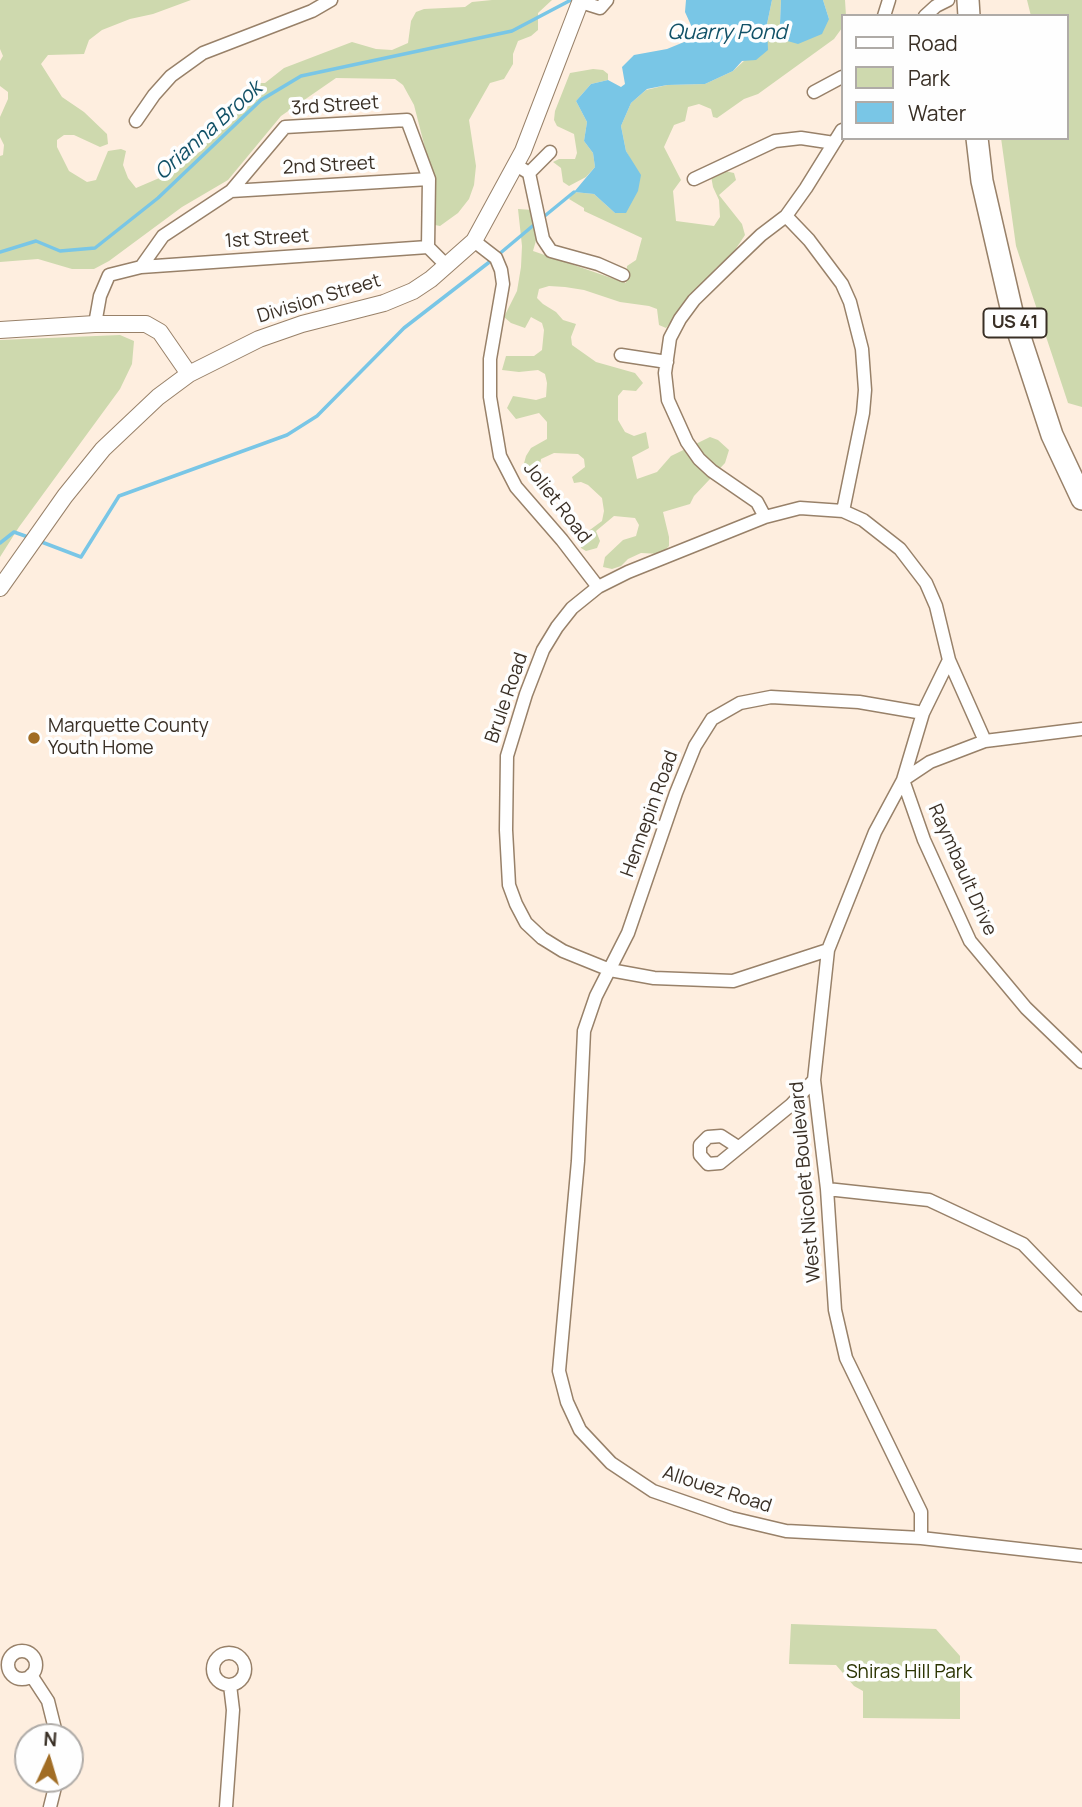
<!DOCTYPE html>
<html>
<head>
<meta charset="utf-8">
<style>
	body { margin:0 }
	#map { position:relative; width:1082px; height:1807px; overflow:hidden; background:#feeedf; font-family:Manrope,sans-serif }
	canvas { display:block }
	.legend { position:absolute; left:841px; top:14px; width:228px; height:126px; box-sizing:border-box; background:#fefefe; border:2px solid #afaba7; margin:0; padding:9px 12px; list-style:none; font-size:21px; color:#392f25 }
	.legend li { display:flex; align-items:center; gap:14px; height:35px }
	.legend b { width:35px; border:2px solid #afaba7 }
	.north { position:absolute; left:14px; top:1723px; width:70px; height:70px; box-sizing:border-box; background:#fefefe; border:2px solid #afaba7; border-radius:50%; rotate:4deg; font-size:19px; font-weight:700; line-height:28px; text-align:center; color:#392f25 }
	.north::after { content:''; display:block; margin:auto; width:24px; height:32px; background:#a16d25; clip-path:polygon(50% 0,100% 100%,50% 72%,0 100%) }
</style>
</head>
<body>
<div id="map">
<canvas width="1082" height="1807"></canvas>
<ul class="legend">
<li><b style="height:9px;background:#fff"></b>Road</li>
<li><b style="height:19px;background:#ced9ae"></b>Park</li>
<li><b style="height:19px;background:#79c6e6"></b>Water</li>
</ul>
<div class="north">N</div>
</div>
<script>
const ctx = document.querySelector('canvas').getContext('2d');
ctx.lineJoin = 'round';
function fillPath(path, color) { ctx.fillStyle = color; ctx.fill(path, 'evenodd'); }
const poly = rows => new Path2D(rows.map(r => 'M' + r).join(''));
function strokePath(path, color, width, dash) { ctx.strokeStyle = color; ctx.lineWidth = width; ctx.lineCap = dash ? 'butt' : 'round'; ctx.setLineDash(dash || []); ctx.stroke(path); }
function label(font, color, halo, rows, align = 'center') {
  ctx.font = font + ' Manrope,sans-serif'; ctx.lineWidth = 7; ctx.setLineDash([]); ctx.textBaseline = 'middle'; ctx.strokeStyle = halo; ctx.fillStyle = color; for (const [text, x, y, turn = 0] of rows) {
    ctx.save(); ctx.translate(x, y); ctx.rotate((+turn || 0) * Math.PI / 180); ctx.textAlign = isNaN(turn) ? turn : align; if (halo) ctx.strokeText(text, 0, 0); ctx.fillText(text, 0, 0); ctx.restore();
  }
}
fillPath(poly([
	[0,0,191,0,153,14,130,19,102,30,89,40,84,54,48,55,41,64,62,97,84,112,107,134,108,144,100,147,74,135,64,135,57,140,57,147,69,171,87,182,96,180,108,151,121,149,126,151,123,165,128,178,136,188,171,173,205,148,206,139,212,122,247,99,255,83,265,83,284,68,352,42,376,49,392,50,408,43,411,21,416,12,424,9,465,7,472,2,492,0,552,0,538,13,538,30,531,36,518,41,513,54,513,64,504,79,490,83,469,120,476,166,474,185,469,199,458,213,440,226,435,225,431,218,435,187,414,105,403,85,395,79,336,78,281,116,228,180,182,207,109,261,94,269,72,269,38,259,0,262,0,156,3,155,4,145,0,137,0,117,8,99,8,92,0,86,0,61,3,56,0,49],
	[772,0,781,0,780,23,829,19,823,0,845,0,846,16,842,16,842,28,834,39,758,94,744,99,717,118,713,117,711,109,699,104,688,107,685,121,674,125,664,147,681,180,673,191,676,221,714,226,720,217,719,200,713,187,711,176,725,171,734,173,736,180,719,195,742,224,745,235,729,259,716,268,666,328,659,325,657,309,649,306,620,302,584,290,565,287,549,286,539,289,537,298,543,304,556,312,563,320,576,324,571,337,572,345,596,362,635,373,643,383,636,391,623,390,618,396,618,420,625,432,634,436,646,432,649,448,632,457,637,479,657,472,671,456,710,437,718,440,729,450,725,463,694,496,690,504,663,512,669,537,669,546,661,554,641,553,628,559,621,566,612,569,603,567,605,557,623,540,636,536,639,525,635,518,614,516,596,531,600,541,597,548,586,551,581,548,583,535,602,521,604,511,602,498,588,485,581,482,574,483,572,477,585,467,584,459,578,454,554,453,541,459,539,471,529,475,523,467,526,456,531,448,547,439,547,422,539,413,516,419,507,408,513,396,536,400,546,397,547,383,545,374,538,370,519,372,502,370,506,356,534,356,542,350,544,330,542,323,531,317,525,328,511,323,504,317,517,291,521,267,522,246,518,209,533,210,537,237,533,251,626,283,627,266,636,260,642,238,584,211,584,208,569,199,574,192,594,194,615,213,635,168,626,151,621,126,631,103,646,90,667,85,705,84,733,71,770,37,767,24],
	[1027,0,1082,0,1082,407,1068,403,1016,246,1001,138,1066,138,1066,16,1031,16],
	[593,69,603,70,608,74,608,80,591,84,576,101,587,122,584,141,593,153,595,167,586,177,569,186,563,182,561,168,553,162,559,159,575,159,577,153,574,134,557,126,554,120,555,111,570,73],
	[120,335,134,341,132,364,120,389,19,527,0,557,0,340],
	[791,1624,936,1629,960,1656,960,1719,863,1718,863,1691,854,1686,836,1665,789,1664]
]), '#ced9ae');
fillPath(poly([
	[686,0,772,0,767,24,768,50,756,60,742,61,733,71,705,84,667,85,647,89,631,103,621,126,626,151,641,175,638,191,626,213,615,213,594,194,574,192,595,167,593,153,584,141,587,122,576,101,591,84,608,80,621,87,625,84,622,67,634,55,667,49,689,40,695,34,685,12],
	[781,0,823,0,829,19,822,34,798,44,784,40,780,23]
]), '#79c6e6');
strokePath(poly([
	[541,219,574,192],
	[0,252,36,241,60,251,95,248,158,198,261,100,301,76,512,31,571,0],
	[498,255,535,224],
	[39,541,81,557,119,496,287,435,317,416,404,328,492,260],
	[0,543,14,532,28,537]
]), '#79c6e6', 3.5);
const minor = poly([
	[581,2,600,8,607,0],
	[884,16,889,0],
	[925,16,936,6,948,0],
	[814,92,842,77],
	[136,121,154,95,171,76,203,53,312,11,331,0],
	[842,130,806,188,786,216,761,235,736,259,694,300,680,319,670,338,665,373,668,400,687,442,699,459,712,471,757,502,765,517,800,508,843,511,863,520,900,549,926,583,936,606,949,660,985,741],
	[516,165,529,173,543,239,551,251,598,264,623,275],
	[529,173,550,152],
	[694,179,775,141,801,138,834,143],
	[231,191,429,179],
	[786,216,809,240,842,284,850,302,862,349,865,390,863,413,843,511],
	[474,241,496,258,501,270,503,284,490,359,490,397,500,456,516,487,562,540,598,587],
	[141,267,163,236,231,191,285,127,407,120,429,179,428,247,447,266],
	[95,324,100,296,109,275,141,267,428,247],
	[621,355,667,362],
	[765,517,628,572,598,587,572,608,557,627,543,650,526,694,507,756,506,830,509,885,516,904,526,923,542,938,563,951,610,970,654,978,733,981,828,950],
	[949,660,923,713,903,780,924,840,970,941,1026,1008,1082,1062],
	[923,713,859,702,771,697,740,703,712,719,695,746,676,793,628,933,596,996,584,1031,578,1161,559,1371,567,1402,580,1430,611,1463,653,1491,731,1518,786,1531,921,1538,1082,1556],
	[738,1147,721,1136,708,1137,700,1145,700,1155,708,1164,720,1163,791,1105,814,1080],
	[827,1189,929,1200,1023,1244,1082,1305],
	[921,1538,921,1512,846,1358,835,1310,827,1189,814,1080,828,950,875,832,903,780,930,762,985,741,1082,729],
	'8 1665a14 14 0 1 1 28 0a14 14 0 1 1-28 0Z',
	'213 1669a16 16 0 1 1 32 0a16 16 0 1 1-32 0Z',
	[31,1675,48,1701,57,1737],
	[50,1807,57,1779],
	[226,1807,233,1710,230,1685]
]);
const tertiary = poly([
	[0,330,95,324,146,324,160,332,189,374],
	[0,588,65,496,103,449,158,397,189,374,259,339,302,324,384,303,413,291,431,279,474,241,523,151,581,0]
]);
const trunk = poly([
	[968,0,969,16],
	[977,138,982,181,1013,316,1052,435,1082,499]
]);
strokePath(minor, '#988169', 15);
strokePath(tertiary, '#988169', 18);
strokePath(trunk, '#988169', 24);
strokePath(minor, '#fff', 12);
strokePath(tertiary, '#fff', 16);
strokePath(trunk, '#fff', 21);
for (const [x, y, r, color] of [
	[34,738,7,"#a16d25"]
]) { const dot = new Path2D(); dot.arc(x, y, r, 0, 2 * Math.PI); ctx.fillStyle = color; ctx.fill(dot); strokePath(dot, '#fefefe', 2.5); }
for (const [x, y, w] of [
	[1015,323,63]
]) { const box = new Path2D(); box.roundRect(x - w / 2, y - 14.5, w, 29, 5); ctx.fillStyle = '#fefefe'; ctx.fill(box); strokePath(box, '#392f25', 2); }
label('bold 18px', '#392f25', null, [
	["US 41",1015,323]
]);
label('19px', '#392f25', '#fefefe', [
	["3rd Street",335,106,-4],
	["2nd Street",329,166,-3],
	["1st Street",267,239,-4],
	["Division Street",319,299,-17],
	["Joliet Road",557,503,52],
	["Brule Road",507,698,-71],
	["Hennepin Road",650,814,-70],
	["Raymbault Drive",962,870,66],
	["West Nicolet Boulevard",806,1182,-95],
	["Allouez Road",717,1490,18]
]);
label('19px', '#392f25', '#fefefe', [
	["Marquette County",48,727],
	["Youth Home",48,749]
], 'left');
label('19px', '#2a3301', '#fefefe', [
	["Shiras Hill Park",909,1673]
]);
label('italic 21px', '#115167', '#fefefe', [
	["Quarry Pond",727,33],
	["Orianna Brook",209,131,-42]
]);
</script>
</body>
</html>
